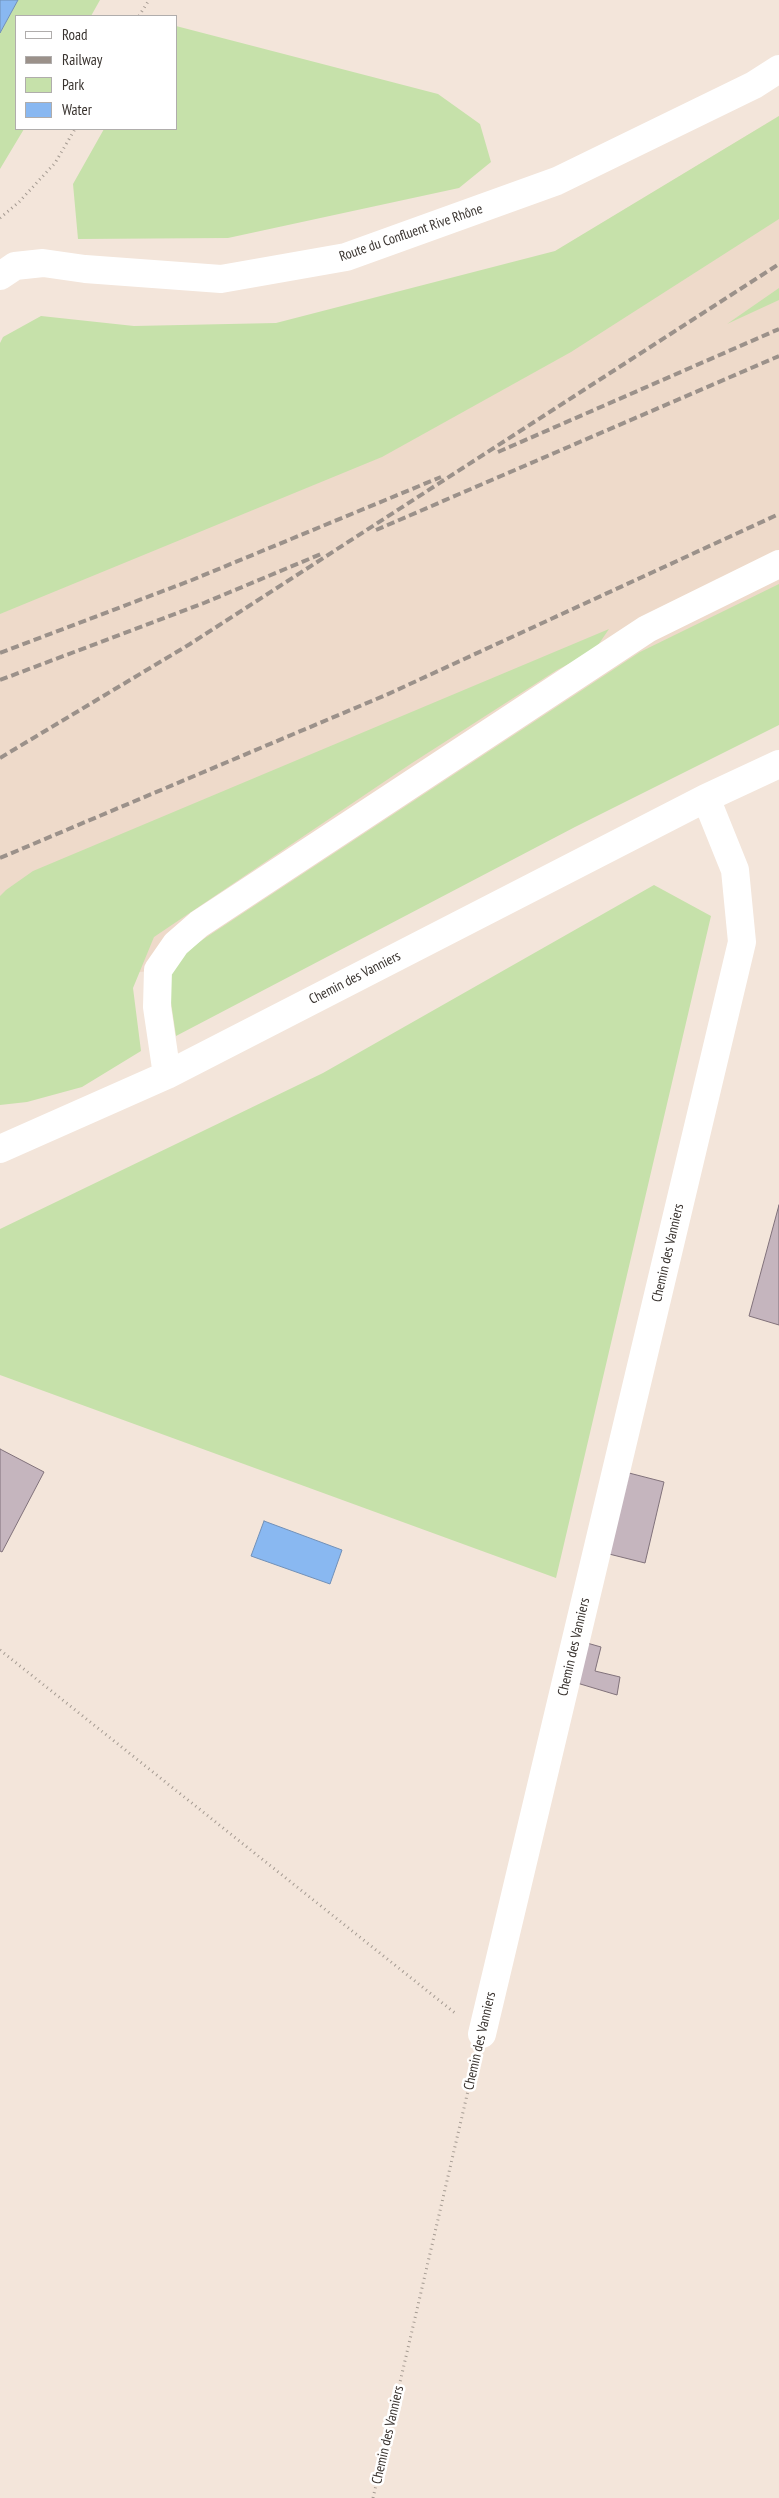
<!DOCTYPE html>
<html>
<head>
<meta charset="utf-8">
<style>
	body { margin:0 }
	#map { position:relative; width:779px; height:2498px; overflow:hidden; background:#f3e5da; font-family:"PT Sans Narrow",sans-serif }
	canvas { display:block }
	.legend { position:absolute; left:15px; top:15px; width:162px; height:115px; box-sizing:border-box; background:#fff; border:1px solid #b0adac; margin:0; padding:6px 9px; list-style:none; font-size:15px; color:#39332f }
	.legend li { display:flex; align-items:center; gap:10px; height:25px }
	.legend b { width:25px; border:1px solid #b0adac }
</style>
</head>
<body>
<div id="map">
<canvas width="779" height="2498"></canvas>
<ul class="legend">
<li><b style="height:6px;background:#fff"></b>Road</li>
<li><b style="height:6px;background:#9b918a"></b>Railway</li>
<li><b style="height:14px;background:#c6e1aa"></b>Park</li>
<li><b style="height:14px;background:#89b8f1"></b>Water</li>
</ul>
</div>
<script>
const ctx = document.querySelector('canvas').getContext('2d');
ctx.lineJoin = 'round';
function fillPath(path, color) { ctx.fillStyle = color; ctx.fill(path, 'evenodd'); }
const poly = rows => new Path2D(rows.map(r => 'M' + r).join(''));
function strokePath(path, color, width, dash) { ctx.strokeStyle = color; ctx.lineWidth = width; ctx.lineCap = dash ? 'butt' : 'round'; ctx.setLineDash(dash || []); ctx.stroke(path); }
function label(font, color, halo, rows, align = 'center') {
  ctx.font = font + ' "PT Sans Narrow",sans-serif'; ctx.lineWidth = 5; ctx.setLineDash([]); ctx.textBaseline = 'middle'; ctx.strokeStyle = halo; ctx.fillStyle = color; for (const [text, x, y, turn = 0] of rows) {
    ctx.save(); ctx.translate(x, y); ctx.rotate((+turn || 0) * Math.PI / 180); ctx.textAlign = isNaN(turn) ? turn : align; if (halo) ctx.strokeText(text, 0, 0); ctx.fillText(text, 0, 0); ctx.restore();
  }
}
fillPath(poly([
	[779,116,779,679,158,970,69,980,0,1038,0,587]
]), '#eedaca');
fillPath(poly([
	[18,0,100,0,91,16,16,16,16,129,24,129,0,169,0,33],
	[176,26,438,94,480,124,491,162,459,188,228,238,78,239,73,184,104,129,176,129],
	[779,116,779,219,571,352,382,457,0,614,0,343,3,337,41,316,134,326,276,323,555,251],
	[779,288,779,300,727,324],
	[779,584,779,725,575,827,176,1036,167,976,190,948,640,652],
	[609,629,594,651,557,670,412,763,154,937,133,988,141,1051,82,1087,27,1102,0,1105,0,896,6,890,33,871],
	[654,885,711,916,556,1578,0,1375,0,1229,323,1073]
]), '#c6e1aa');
const water = poly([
	[0,0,18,0,0,33,0,0],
	[264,1521,342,1550,330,1584,251,1556,264,1521]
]);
fillPath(water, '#89b8f1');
strokePath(water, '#7190b7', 1);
const building = poly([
	[779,1205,779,1325,749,1316,779,1205],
	[0,1449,44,1472,2,1552,0,1551,0,1449],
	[629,1473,664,1482,645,1563,609,1554,629,1473],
	[587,1643,601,1647,595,1671,620,1677,617,1695,577,1683,587,1643]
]);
fillPath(building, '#c5b5be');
strokePath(building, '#80717a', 1);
strokePath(poly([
	[139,16,149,0],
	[0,218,19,202,55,163,75,129],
	[0,1650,455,2013],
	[373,2498,474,2065]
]), '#a59b92', 3, [1, 4]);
strokePath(poly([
	[0,276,15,266,43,263,85,269,221,279,346,257,557,181,754,85,779,69],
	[167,1075,157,1007,158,970,176,944,199,924,647,629,779,564],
	[0,1149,167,1075,706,798,779,764],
	[482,2034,742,942,735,870,706,798]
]), '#fff', 28);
strokePath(poly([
	[498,452,779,329],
	[376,530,779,356],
	[0,653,192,580,441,477],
	[0,680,204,603,321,554],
	[0,758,190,644,779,264],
	[0,858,386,695,779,514]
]), '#9b918a', 4, [8, 4]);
label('14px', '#39332f', '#fff', [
	["Route du Confluent Rive Rhône",411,233,-19],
	["Chemin des Vanniers",355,978,-27],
	["Chemin des Vanniers",668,1253,-77],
	["Chemin des Vanniers",574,1647,-77],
	["Chemin des Vanniers",480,2041,-77],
	["Chemin des Vanniers",388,2435,-77]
]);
</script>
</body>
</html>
